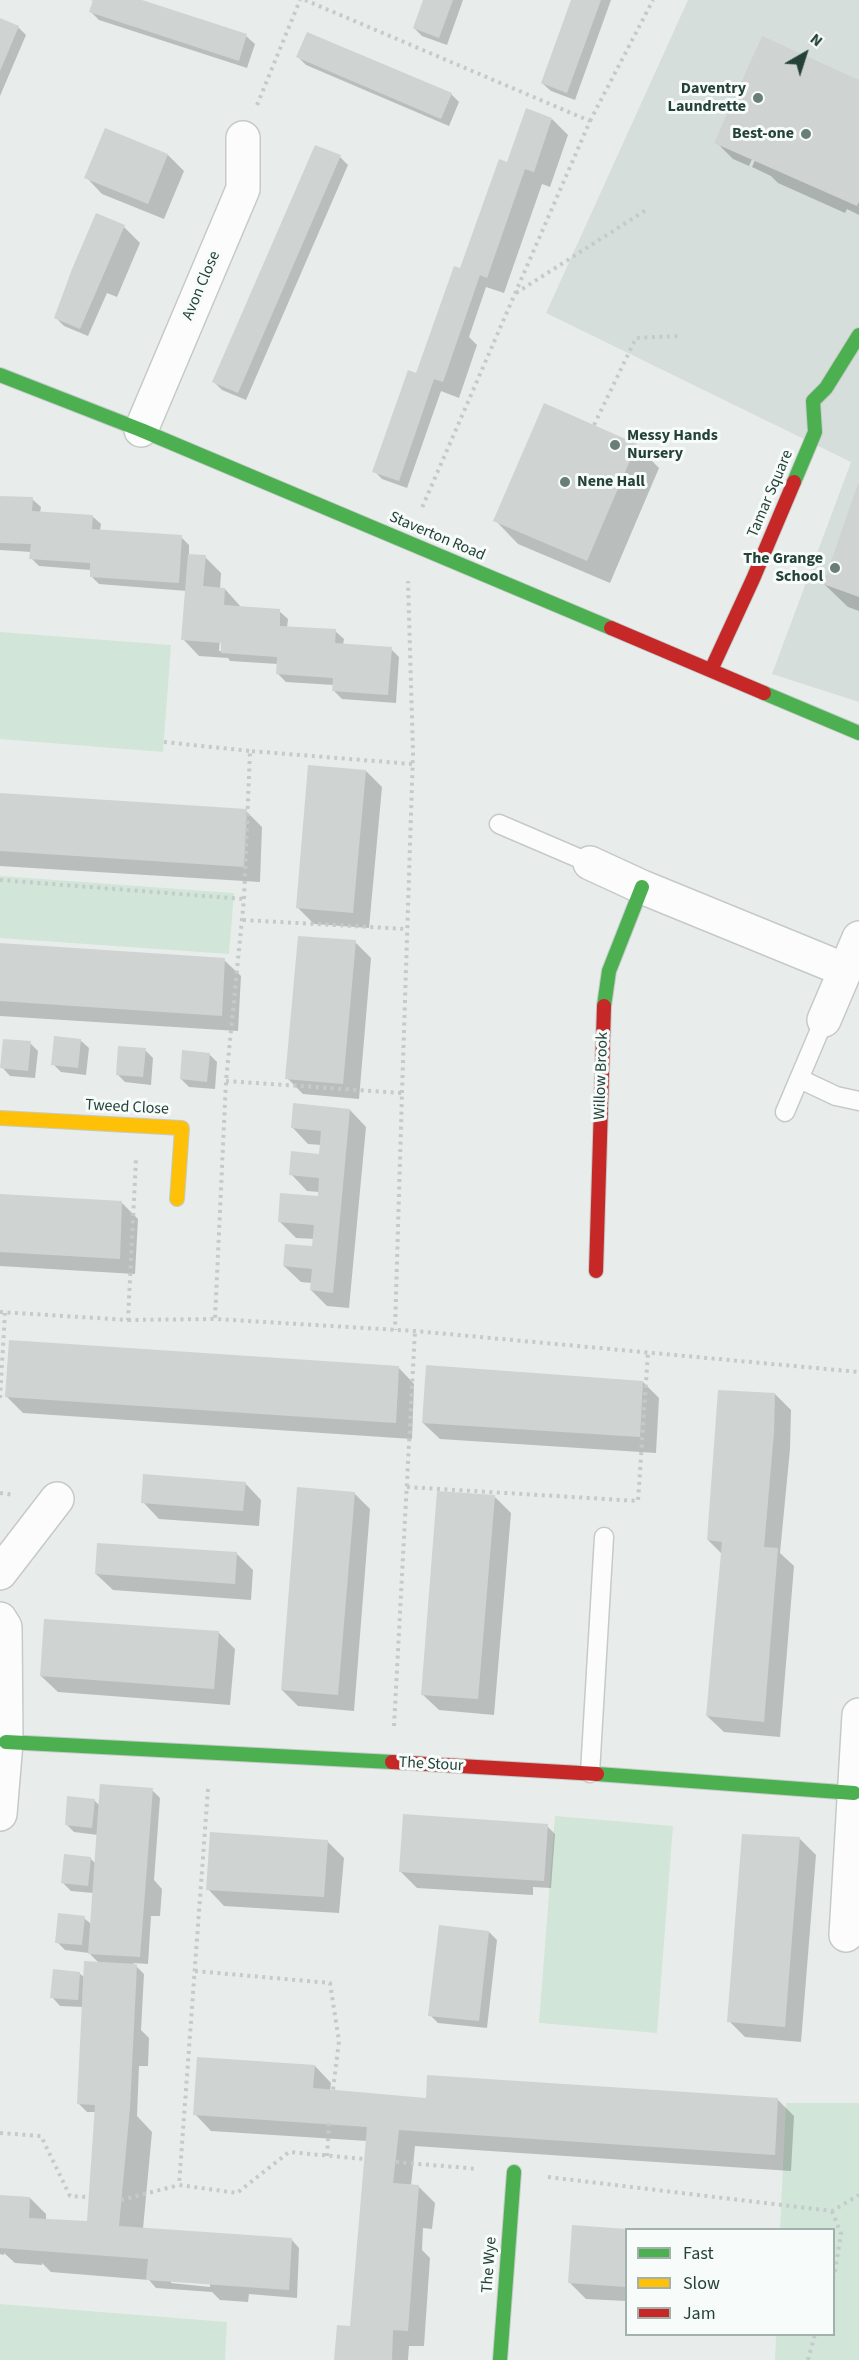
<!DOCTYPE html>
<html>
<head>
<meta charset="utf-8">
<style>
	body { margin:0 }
	#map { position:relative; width:859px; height:2360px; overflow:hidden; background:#e8edeb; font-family:"Source Sans 3",sans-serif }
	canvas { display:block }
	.legend { position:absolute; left:625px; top:2228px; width:210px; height:108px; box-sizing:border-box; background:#f7fbf9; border:2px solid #a3b1ad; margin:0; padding:8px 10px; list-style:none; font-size:18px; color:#24423a }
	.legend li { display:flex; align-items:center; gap:12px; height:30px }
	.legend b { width:30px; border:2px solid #a3b1ad }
	.north { position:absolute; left:775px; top:24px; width:60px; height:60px; -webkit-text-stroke:4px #f7fbf9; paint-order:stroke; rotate:39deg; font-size:16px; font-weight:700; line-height:24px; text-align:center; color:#24423a }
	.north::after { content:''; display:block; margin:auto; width:21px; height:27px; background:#24423a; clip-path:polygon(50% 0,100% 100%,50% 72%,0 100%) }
</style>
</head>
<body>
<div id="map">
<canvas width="859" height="2360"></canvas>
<ul class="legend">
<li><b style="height:8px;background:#4caf50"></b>Fast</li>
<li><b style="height:8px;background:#ffc107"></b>Slow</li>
<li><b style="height:8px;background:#c62828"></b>Jam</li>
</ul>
<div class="north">N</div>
</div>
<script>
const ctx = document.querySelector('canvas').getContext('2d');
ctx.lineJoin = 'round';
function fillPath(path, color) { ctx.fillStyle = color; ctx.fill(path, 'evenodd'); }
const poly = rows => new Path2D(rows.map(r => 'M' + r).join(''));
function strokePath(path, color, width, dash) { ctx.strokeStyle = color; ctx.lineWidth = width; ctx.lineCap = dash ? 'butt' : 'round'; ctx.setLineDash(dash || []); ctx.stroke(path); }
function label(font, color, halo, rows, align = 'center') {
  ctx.font = font + ' "Source Sans 3",sans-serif'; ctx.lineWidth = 6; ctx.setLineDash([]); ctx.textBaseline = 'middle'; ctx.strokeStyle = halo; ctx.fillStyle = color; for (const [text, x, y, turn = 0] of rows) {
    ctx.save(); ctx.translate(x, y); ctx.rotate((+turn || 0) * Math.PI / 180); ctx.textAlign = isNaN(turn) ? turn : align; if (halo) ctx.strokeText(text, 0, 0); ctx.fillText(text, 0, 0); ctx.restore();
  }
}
fillPath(poly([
	[688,0,859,0,859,702,772,674,851,462,546,313]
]), '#d6dedb');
fillPath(poly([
	[0,632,171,645,163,752,0,739],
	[0,876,234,893,229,954,0,938],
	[555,1816,673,1826,657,2033,539,2023],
	[786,2103,859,2103,859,2360,775,2360,776,2335,834,2334,834,2230,780,2229],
	[0,2304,227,2322,225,2360,0,2360]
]), '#d1e6d8');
fillPath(poly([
	[91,0,137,0,246,36,255,44,247,68,99,20,91,12,94,1],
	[424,0,463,0,447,45,422,36,414,28],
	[573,0,611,0,575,100,551,91,542,83],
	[0,19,18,27,26,35,0,96],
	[762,38,859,82,859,215,847,209,845,213,778,183,771,176,752,167,799,60,796,60,749,166,733,159,716,142],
	[298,57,451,94,459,102,449,126,306,65],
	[552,119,568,135,550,187,542,184,504,293,486,287,469,337,477,345,459,398,441,391,407,488,382,479,374,471,422,377,508,164],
	[316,147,340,157,348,165,246,400,222,390,214,382],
	[168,155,184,171,164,219,102,194,86,177],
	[124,227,140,243,117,297,107,293,88,336,64,326,56,318],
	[636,445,659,468,610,583,518,544,495,520],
	[859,485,859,611,848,607,824,584],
	[0,497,32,499,41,507,40,513,92,516,101,524,100,531,181,537,189,545,189,556,205,557,221,573,220,589,225,589,241,607,279,611,288,619,287,628,335,631,344,639,343,645,391,649,399,657,396,703,342,699,334,691,334,685,286,682,278,674,278,664,230,661,228,658,199,656,183,639,187,591,99,584,91,576,91,570,39,566,31,558,31,552,0,550],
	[222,616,222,651,219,651],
	[366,771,382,787,369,928,314,924,297,907],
	[0,794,246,811,262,827,260,882,0,866],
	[355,942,371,958,359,1099,303,1094,287,1078],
	[0,945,224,960,241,976,238,1031,0,1016],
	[80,1040,89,1048,86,1075,61,1072,53,1064],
	[30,1043,38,1051,35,1078,10,1076,2,1067],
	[145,1050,153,1058,151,1085,125,1082,117,1074],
	[209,1054,217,1062,215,1089,189,1087,181,1079],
	[350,1110,366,1127,349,1308,327,1306,311,1290,312,1283,301,1282,284,1266,314,1248,315,1239,296,1238,279,1221,319,1198,319,1192,307,1191,291,1174,320,1155,321,1145,308,1144,292,1127],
	[0,1195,121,1202,138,1219,135,1274,0,1266],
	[398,1367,414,1384,412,1439,23,1413,7,1397],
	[643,1382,659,1398,656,1453,440,1439,423,1423],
	[775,1394,791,1410,790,1449,780,1553,794,1566,780,1737,724,1732,707,1716,722,1554,708,1540],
	[245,1483,261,1500,259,1526,159,1519,143,1502],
	[354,1493,370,1509,354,1711,298,1706,282,1690],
	[495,1497,511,1513,494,1715,439,1710,422,1694],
	[237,1554,253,1570,251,1600,113,1590,96,1574],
	[219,1633,235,1649,230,1705,58,1692,41,1676],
	[152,1790,160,1798,154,1880,162,1889,160,1916,151,1916,148,1964,133,1963,144,1974,141,2030,149,2038,148,2066,139,2066,137,2116,152,2132,143,2229,291,2239,299,2248,297,2298,249,2294,248,2302,220,2300,212,2292,156,2288,149,2280,51,2272,42,2263,42,2265,15,2263,4,2253,4,2255,0,2254,0,2196,30,2198,46,2214,46,2220,89,2223,96,2112,87,2112,79,2104,83,2007,60,2006,52,1997,79,1973,85,1978,100,1964,89,1953,65,1950,57,1942,84,1918,91,1924,93,1893,71,1891,62,1882,90,1858,95,1863,98,1835,74,1832,66,1824,94,1800,100,1806],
	[171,2280,210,2284,210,2287,171,2283],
	[547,1826,555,1834,551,1888,533,1887,533,1895,417,1888,400,1871],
	[799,1838,816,1855,801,2042,745,2037,729,2021],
	[328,1842,344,1858,339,1913,224,1906,208,1889],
	[489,1932,497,1940,487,2028,438,2023,430,2015],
	[315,2066,331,2083,330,2091,428,2100,777,2099,794,2116,791,2171,415,2146,411,2186,418,2186,435,2203,432,2229,423,2228,422,2250,430,2258,424,2346,409,2346,408,2360,336,2360,352,2328,367,2141,211,2131,195,2114],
	[626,2230,626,2301,586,2299,569,2282]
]), '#0003');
fillPath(poly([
	[93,0,142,0,247,34,239,61,89,12],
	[423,0,453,0,439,38,413,28],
	[571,0,601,0,567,93,541,83],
	[0,18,19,26,0,71],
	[307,32,452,93,441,119,296,57],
	[762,36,859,80,859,202,857,206,714,143],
	[526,108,552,118,534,172,525,169,487,278,480,275,443,382,434,379,399,481,372,472,408,370,416,373,454,266,460,268,499,159,507,162],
	[105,128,168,154,148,204,84,178],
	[315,145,341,155,238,393,212,382],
	[96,213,125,225,80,329,54,318,72,269],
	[544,403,637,444,587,561,493,521],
	[859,481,859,597,823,584],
	[0,496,33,497,32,511,93,515,92,529,182,535,179,583,90,577,90,563,29,559,31,544,0,543],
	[188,554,206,555,203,586,225,588,224,605,280,609,280,626,336,629,335,643,392,647,388,695,332,691,333,678,276,674,277,657,221,653,221,643,181,640],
	[308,765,366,770,353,913,296,908],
	[0,793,247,809,244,867,0,851],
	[298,936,356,940,343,1084,285,1079],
	[0,943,225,958,222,1016,0,1001],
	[54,1036,81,1039,78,1068,51,1065],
	[3,1039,31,1041,28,1071,0,1068],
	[118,1046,146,1048,143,1077,116,1075],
	[182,1050,210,1053,207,1082,180,1079],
	[293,1103,350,1109,333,1293,310,1290,312,1269,283,1266,285,1244,312,1246,314,1225,278,1222,280,1193,318,1196,319,1178,289,1175,291,1151,319,1154,321,1131,291,1128],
	[0,1194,122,1201,120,1259,0,1252],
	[9,1340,399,1366,396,1423,5,1397],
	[426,1365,643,1381,640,1437,422,1423],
	[718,1390,775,1393,774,1432,764,1547,778,1548,764,1722,706,1716,722,1542,707,1540],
	[143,1474,246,1482,243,1511,141,1503],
	[297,1487,355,1492,338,1695,281,1690],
	[437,1491,495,1495,478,1699,421,1695],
	[97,1543,237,1552,235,1584,95,1574],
	[44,1619,219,1631,214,1689,40,1676],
	[100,1784,153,1788,140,1957,88,1954],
	[67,1796,95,1799,92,1828,65,1825],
	[403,1814,548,1824,544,1881,399,1872],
	[210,1832,328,1840,324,1897,206,1890],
	[742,1834,800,1837,785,2027,727,2022],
	[64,1854,91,1857,88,1886,61,1883],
	[58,1913,85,1916,82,1945,55,1943],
	[439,1925,489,1931,479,2021,428,2016],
	[84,1961,137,1964,130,2107,119,2226,292,2238,289,2290,146,2280,148,2259,0,2248,0,2195,30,2197,29,2218,87,2221,95,2105,77,2104],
	[53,1969,80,1972,78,2000,50,1998],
	[197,2057,315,2065,313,2088,426,2098,427,2075,778,2098,775,2155,399,2130,393,2183,419,2185,408,2331,393,2330,392,2360,334,2360,337,2325,350,2326,367,2127,193,2115],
	[572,2225,627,2229,626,2287,568,2283]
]), '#cfd4d2');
const lane = poly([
	[499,824,590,863],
	[800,1079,836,1096,859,1101],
	[785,1112,824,1020],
	[590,1773,604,1537]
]);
const street = poly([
	[141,430,243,189,243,138],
	[590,863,642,887,845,970],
	[824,1020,859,938],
	[0,1573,57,1499],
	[0,1619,5,1627,6,1742,0,1814],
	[846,1935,859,1715]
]);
const fast = poly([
	[0,375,141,430,611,628],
	[794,482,815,432,813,401,826,388,859,335],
	[764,693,859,733],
	[604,1006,609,971,642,887],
	[6,1742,392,1762],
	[597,1774,854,1793],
	[500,2360,514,2172]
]);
const slow = poly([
	[0,1118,182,1128,177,1199]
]);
const jam = poly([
	[611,628,764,693],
	[711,670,753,579,794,482],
	[596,1271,604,1006],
	[392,1762,597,1774]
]);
strokePath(lane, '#c5cac8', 21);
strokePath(street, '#c5cac8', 36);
strokePath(fast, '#c3cbc8', 16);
strokePath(slow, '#c3cbc8', 16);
strokePath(jam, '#c3cbc8', 16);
strokePath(poly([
	[305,0,590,121,421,510],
	[257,105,300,0],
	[590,121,653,0],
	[516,293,646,210],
	[594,425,636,338,679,336],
	[164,742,250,751],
	[412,764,250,751,244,899,226,1081,215,1319,415,1331,859,1372],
	[0,880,244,899],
	[243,920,407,929],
	[226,1081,402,1093,395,1330],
	[402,1093,413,753,408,581],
	[0,1312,128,1320,136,1159],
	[128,1320,215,1319],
	[0,1398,5,1313],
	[407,1487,638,1501,648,1353],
	[0,1493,14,1495],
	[394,1726,415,1331],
	[208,1789,179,2185,237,2193,289,2152,364,2159],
	[195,1971,330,1983,339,2041,333,2090],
	[0,2133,41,2136,70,2196,89,2197],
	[327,2156,329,2123],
	[396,2162,478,2169],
	[548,2177,832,2211,859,2195],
	[121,2200,179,2185],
	[832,2211,841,2234,834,2277],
	[808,2360,815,2334]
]), '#c3ccca', 4, [3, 4.5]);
strokePath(lane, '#fcfcfc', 18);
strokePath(street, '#fcfcfc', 33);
strokePath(fast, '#4caf50', 14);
strokePath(slow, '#ffc107', 14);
strokePath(jam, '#c62828', 14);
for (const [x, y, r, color] of [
	[758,98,6,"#697e78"],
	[806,134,6,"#697e78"],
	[615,445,6,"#697e78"],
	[565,482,6,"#697e78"],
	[835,568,6,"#697e78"]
]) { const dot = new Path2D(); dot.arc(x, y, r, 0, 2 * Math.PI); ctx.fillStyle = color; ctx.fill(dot); strokePath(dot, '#f7fbf9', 2); }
label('bold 16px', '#24423a', '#f7fbf9', [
	["Daventry",746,89],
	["Laundrette",746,107],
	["Best-one",794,134],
	["Messy Hands",627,436,"left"],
	["Nursery",627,454,"left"],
	["Nene Hall",577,482,"left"],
	["The Grange",823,559],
	["School",823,577]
], 'right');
label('16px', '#24423a', '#f7fbf9', [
	["Avon Close",202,286,-67],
	["Tamar Square",771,494,-67],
	["Staverton Road",437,537,23],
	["Willow Brook",602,1076,-88],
	["Tweed Close",127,1108,3],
	["The Stour",431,1765,3],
	["The Wye",490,2265,-86]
]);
</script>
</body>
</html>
